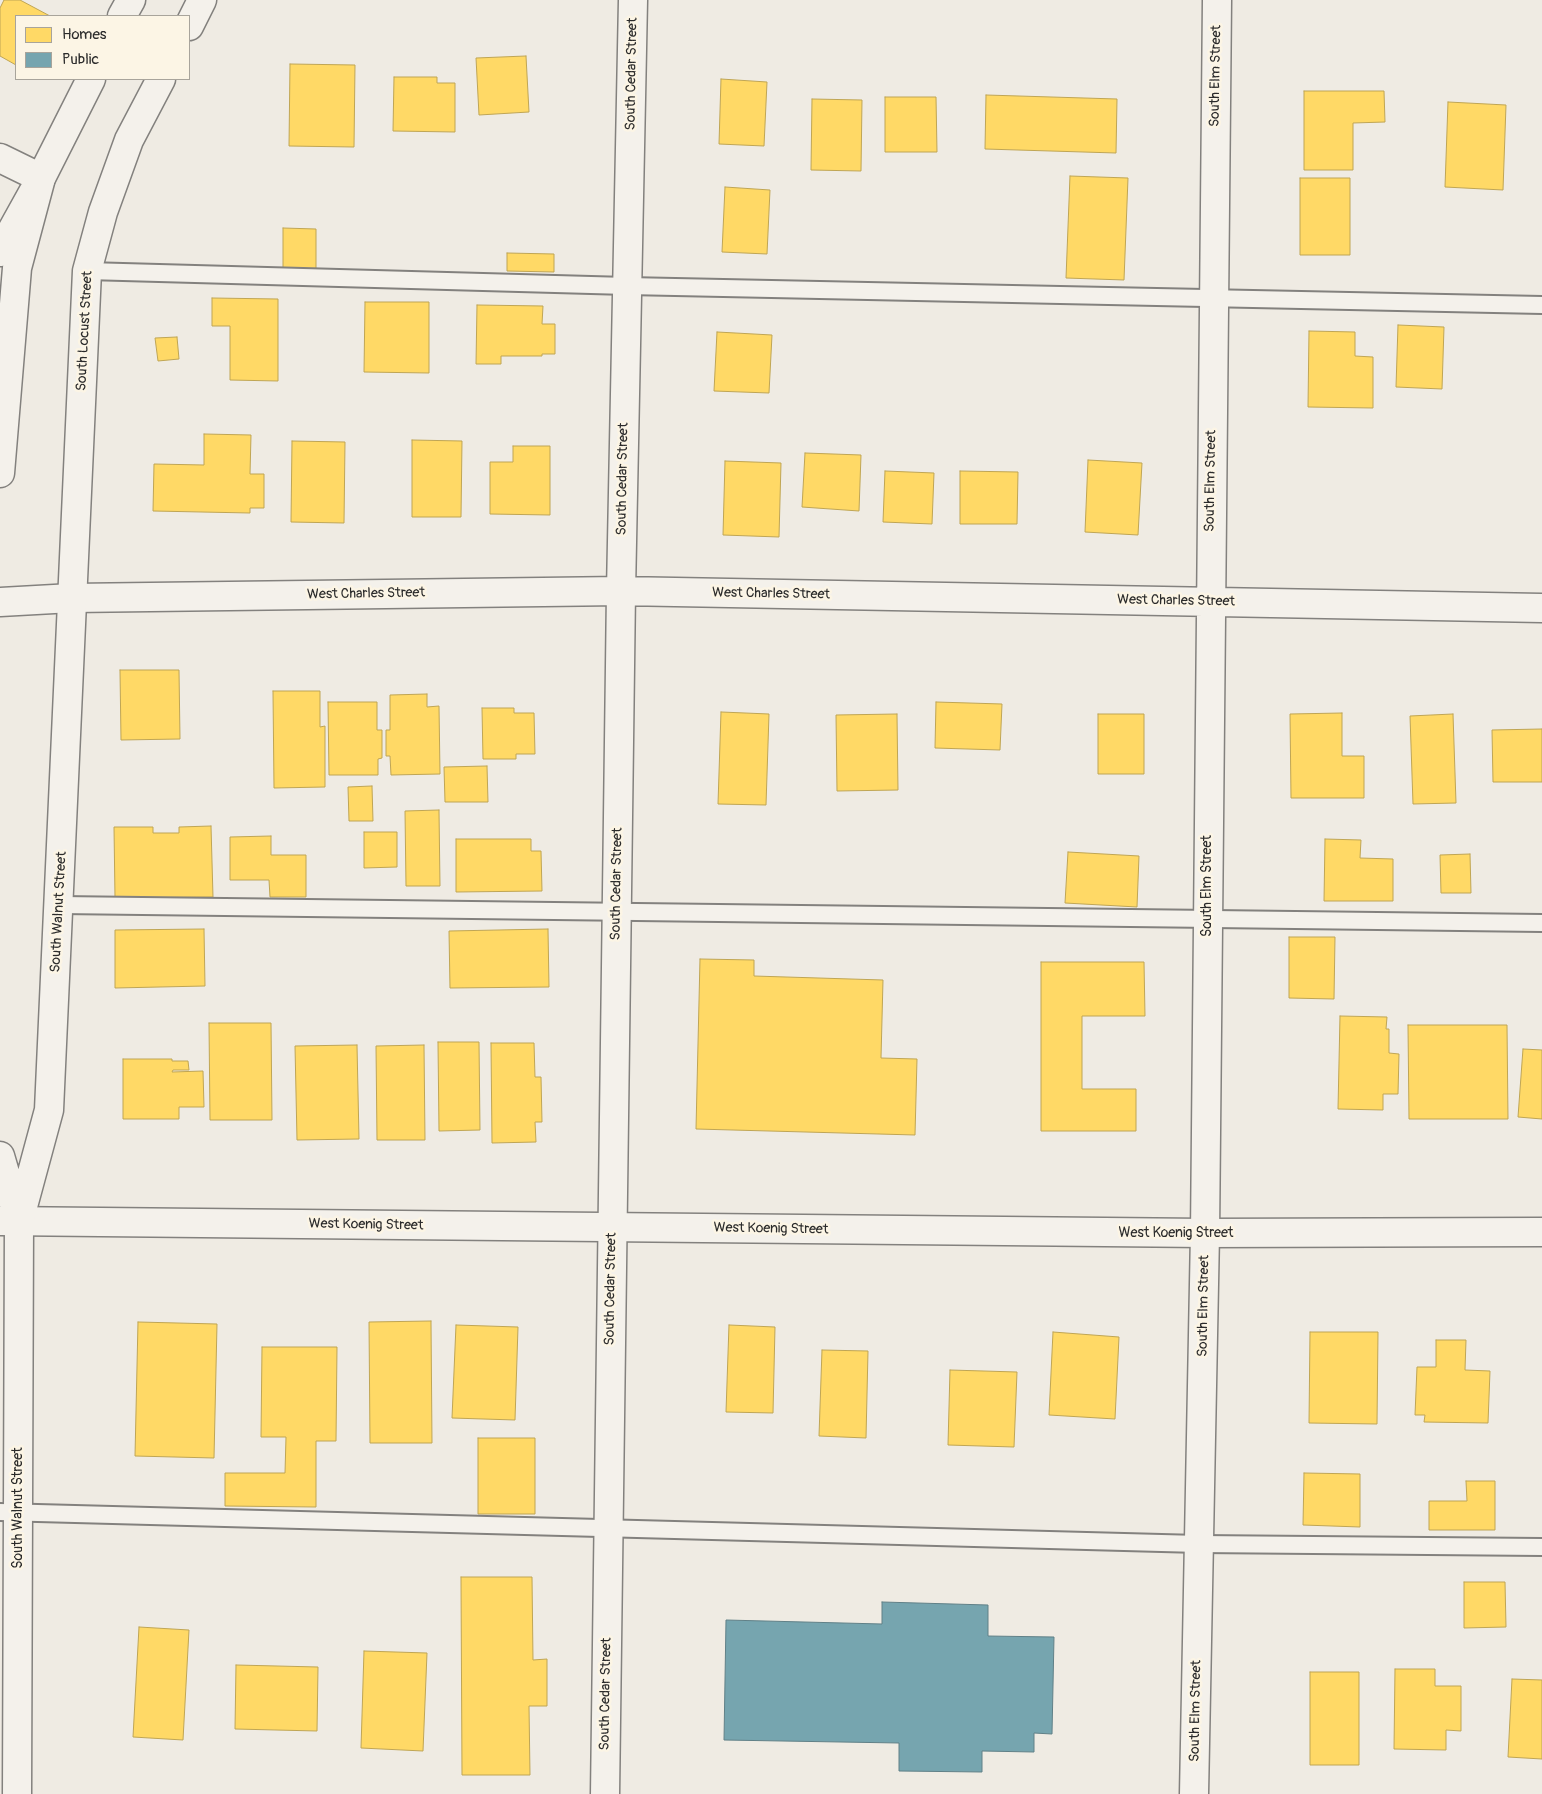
<!DOCTYPE html>
<html>
<head>
<meta charset="utf-8">
<style>
	body { margin:0 }
	#map { position:relative; width:1542px; height:1794px; overflow:hidden; background:#efebe3; font-family:Pangolin,sans-serif }
	canvas { display:block }
	.legend { position:absolute; left:15px; top:15px; width:175px; height:65px; box-sizing:border-box; background:#fcf5e5; border:1px solid #a8a49b; margin:0; padding:6px 9px; list-style:none; font-size:15px; color:#2b2b2b }
	.legend li { display:flex; align-items:center; gap:10px; height:25px }
	.legend b { width:25px; border:1px solid #a8a49b }
</style>
</head>
<body>
<div id="map">
<canvas width="1542" height="1794"></canvas>
<ul class="legend">
<li><b style="height:14px;background:#ffd966"></b>Homes</li>
<li><b style="height:14px;background:#76a5af"></b>Public</li>
</ul>
</div>
<script>
const ctx = document.querySelector('canvas').getContext('2d');
ctx.lineJoin = 'round';
function fillPath(path, color) { ctx.fillStyle = color; ctx.fill(path, 'evenodd'); }
const poly = rows => new Path2D(rows.map(r => 'M' + r).join(''));
function strokePath(path, color, width, dash) { ctx.strokeStyle = color; ctx.lineWidth = width; ctx.lineCap = dash ? 'butt' : 'round'; ctx.setLineDash(dash || []); ctx.stroke(path); }
function label(font, color, halo, rows, align = 'center') {
  ctx.font = font + ' Pangolin,sans-serif'; ctx.lineWidth = 5; ctx.setLineDash([]); ctx.textBaseline = 'middle'; ctx.strokeStyle = halo; ctx.fillStyle = color; for (const [text, x, y, turn = 0] of rows) {
    ctx.save(); ctx.translate(x, y); ctx.rotate((+turn || 0) * Math.PI / 180); ctx.textAlign = isNaN(turn) ? turn : align; if (halo) ctx.strokeText(text, 0, 0); ctx.fillText(text, 0, 0); ctx.restore();
  }
}
const homes = poly([
	[4,0,20,0,50,16,16,16,16,65,0,56,0,8,4,0],
	[526,56,529,112,479,115,476,58,526,56],
	[290,64,355,65,354,147,289,146,290,64],
	[394,77,437,77,437,83,455,83,455,132,393,131,394,77],
	[721,79,767,82,764,146,719,144,721,79],
	[1304,91,1384,91,1385,122,1353,123,1353,170,1304,170,1304,91],
	[986,95,1117,99,1116,153,985,149,986,95],
	[885,97,936,97,937,152,885,152,885,97],
	[812,99,862,100,861,171,811,170,812,99],
	[1448,102,1506,105,1503,190,1445,187,1448,102],
	[1070,176,1128,178,1124,280,1066,278,1070,176],
	[1300,178,1350,178,1350,255,1300,255,1300,178],
	[725,187,770,190,767,254,722,252,725,187],
	[283,228,316,229,316,270,283,269,283,228],
	[507,253,554,254,554,272,507,271,507,253],
	[212,298,278,299,278,381,230,380,230,326,212,326,212,298],
	[365,302,429,302,429,373,364,372,365,302],
	[477,305,543,306,542,324,555,324,555,354,542,354,542,356,501,356,501,364,476,364,477,305],
	[1398,325,1444,327,1442,389,1396,387,1398,325],
	[1309,331,1355,332,1355,356,1373,357,1373,408,1308,407,1309,331],
	[717,332,772,335,769,393,714,391,717,332],
	[177,337,179,359,158,361,155,338,177,337],
	[204,434,251,435,250,474,264,474,264,508,250,508,250,513,153,511,154,464,204,465,204,434],
	[412,440,462,441,461,517,412,517,412,440],
	[292,441,345,442,344,523,291,522,292,441],
	[513,446,550,446,550,515,490,514,490,462,513,462,513,446],
	[805,453,861,455,859,511,802,507,805,453],
	[1088,460,1142,463,1138,535,1085,532,1088,460],
	[725,461,781,463,779,537,723,535,725,461],
	[885,471,934,473,932,524,883,522,885,471],
	[960,471,1018,472,1017,524,960,524,960,471],
	[120,670,179,670,180,739,121,740,120,670],
	[273,691,320,691,320,727,325,726,325,787,274,788,273,691],
	[427,694,427,707,439,706,440,774,391,775,390,756,386,756,386,730,390,730,390,695,427,694],
	[328,702,377,702,377,730,382,730,382,758,378,759,378,775,329,775,328,702],
	[936,702,1002,704,1000,750,935,748,936,702],
	[482,708,514,708,514,713,534,713,535,754,516,754,516,759,483,759,482,708],
	[721,712,769,714,766,805,718,804,721,712],
	[1342,713,1342,756,1364,756,1364,798,1291,798,1290,714,1342,713],
	[897,714,898,790,837,791,836,715,897,714],
	[1098,714,1144,714,1144,774,1098,774,1098,714],
	[1453,714,1456,803,1413,804,1410,716,1453,714],
	[1542,729,1542,782,1493,782,1492,730,1542,729],
	[487,766,488,802,445,802,444,767,487,766],
	[372,786,373,821,349,821,348,787,372,786],
	[439,810,440,886,406,886,405,811,439,810],
	[211,826,213,897,115,898,114,827,153,827,153,833,179,833,179,827,211,826],
	[364,832,397,832,397,867,364,868,364,832],
	[271,836,271,855,306,855,306,897,270,897,269,880,230,880,230,837,271,836],
	[456,839,531,839,531,851,541,851,542,891,456,892,456,839],
	[1325,839,1361,840,1360,858,1393,859,1393,901,1324,901,1325,839],
	[1068,852,1139,856,1137,907,1065,903,1068,852],
	[1470,854,1471,893,1441,893,1440,855,1470,854],
	[204,929,205,986,115,988,115,930,204,929],
	[548,929,549,987,450,988,449,931,548,929],
	[1289,937,1335,937,1334,999,1289,998,1289,937],
	[700,959,754,960,754,976,883,980,881,1058,917,1059,915,1135,696,1129,700,959],
	[1041,962,1144,962,1145,1016,1082,1016,1082,1089,1136,1089,1136,1131,1041,1131,1041,962],
	[1340,1016,1387,1017,1386,1029,1389,1029,1389,1053,1399,1054,1398,1094,1383,1094,1383,1110,1338,1109,1340,1016],
	[209,1023,271,1023,272,1120,210,1120,209,1023],
	[1408,1025,1507,1025,1508,1119,1409,1119,1408,1025],
	[438,1042,479,1042,480,1130,439,1131,438,1042],
	[491,1043,534,1043,535,1077,541,1077,542,1122,535,1122,536,1142,492,1143,491,1043],
	[357,1045,359,1139,297,1140,295,1046,357,1045],
	[424,1045,425,1140,377,1140,376,1046,424,1045],
	[1523,1049,1542,1050,1542,1119,1518,1117,1523,1049],
	[123,1059,172,1059,172,1061,188,1061,189,1070,173,1070,172,1072,203,1071,204,1107,179,1107,179,1119,123,1119,123,1059],
	[431,1321,432,1443,370,1443,369,1322,431,1321],
	[138,1322,217,1324,214,1458,135,1456,138,1322],
	[456,1325,518,1327,515,1420,452,1418,456,1325],
	[729,1325,775,1327,773,1413,726,1412,729,1325],
	[1053,1332,1119,1337,1115,1419,1049,1415,1053,1332],
	[1310,1332,1378,1332,1377,1424,1309,1423,1310,1332],
	[1436,1340,1466,1340,1465,1370,1490,1371,1488,1423,1424,1422,1425,1415,1415,1415,1417,1367,1436,1367,1436,1340],
	[262,1347,337,1347,336,1441,316,1441,316,1507,225,1506,225,1473,285,1473,286,1437,261,1437,262,1347],
	[822,1350,868,1351,866,1438,819,1436,822,1350],
	[950,1370,1017,1372,1014,1447,948,1445,950,1370],
	[478,1438,535,1438,535,1514,478,1514,478,1438],
	[1304,1473,1360,1474,1360,1527,1303,1525,1304,1473],
	[1466,1481,1495,1481,1495,1530,1429,1530,1429,1501,1467,1501,1466,1481],
	[461,1577,532,1577,533,1660,547,1659,547,1706,529,1706,530,1775,462,1775,461,1577],
	[1464,1582,1505,1582,1506,1627,1464,1628,1464,1582],
	[139,1627,189,1630,183,1740,133,1737,139,1627],
	[364,1651,427,1653,423,1751,361,1748,364,1651],
	[236,1665,318,1667,317,1731,235,1729,236,1665],
	[1395,1669,1435,1669,1435,1686,1461,1686,1461,1731,1446,1730,1446,1750,1394,1749,1395,1669],
	[1310,1672,1359,1672,1359,1765,1310,1765,1310,1672],
	[1512,1679,1542,1680,1542,1759,1508,1757,1512,1679]
]);
fillPath(homes, '#ffd966');
strokePath(homes, '#bfa554', 1);
const public = poly([
	[882,1602,988,1605,988,1636,1054,1637,1052,1734,1034,1733,1034,1752,982,1751,982,1772,899,1771,899,1743,724,1740,726,1620,882,1624,882,1602]
]);
fillPath(public, '#76a5af');
strokePath(public, '#608087', 1);
const lane = poly([
	[87,271,627,286,1542,305],
	[60,905,1542,923],
	[0,1512,1199,1544,1542,1547]
]);
const street = poly([
	[0,158,41,178,0,252],
	[0,602,72,598,621,591,1542,608],
	[605,1794,621,591,633,0],
	[1194,1794,1205,1233,1217,0]
]);
const secondary = poly([
	[0,1221,1205,1233,1542,1232]
]);
const primary = poly([
	[122,16,131,0],
	[189,26,202,0],
	[0,473,17,268,41,178,91,79],
	[0,1156,19,1221],
	[17,1794,19,1221,49,1110,87,271,103,212,129,140,161,79]
]);
strokePath(lane, '#83817e', 20);
strokePath(street, '#83817e', 31);
strokePath(secondary, '#83817e', 31);
strokePath(primary, '#83817e', 31);
strokePath(lane, '#f4f1eb', 16);
strokePath(street, '#f4f1eb', 28);
strokePath(secondary, '#f4f1eb', 28);
strokePath(primary, '#f4f1eb', 28);
label('14px', '#2b2b2b', '#fcf5e5', [
	["South Cedar Street",632,74,-89],
	["South Elm Street",1216,76,-89],
	["South Locust Street",85,331,-87],
	["South Cedar Street",623,479,-89],
	["South Elm Street",1211,481,-89],
	["West Charles Street",366,594,-1],
	["West Charles Street",771,594,1],
	["West Charles Street",1176,601,1],
	["South Cedar Street",617,884,-89],
	["South Elm Street",1207,886,-90],
	["South Walnut Street",59,912,-87],
	["West Koenig Street",366,1225,1],
	["West Koenig Street",771,1229,1],
	["West Koenig Street",1176,1233],
	["South Cedar Street",611,1289,-89],
	["South Elm Street",1204,1306,-89],
	["South Walnut Street",18,1508,-90],
	["South Cedar Street",606,1694,-89],
	["South Elm Street",1196,1711,-89]
]);
</script>
</body>
</html>
